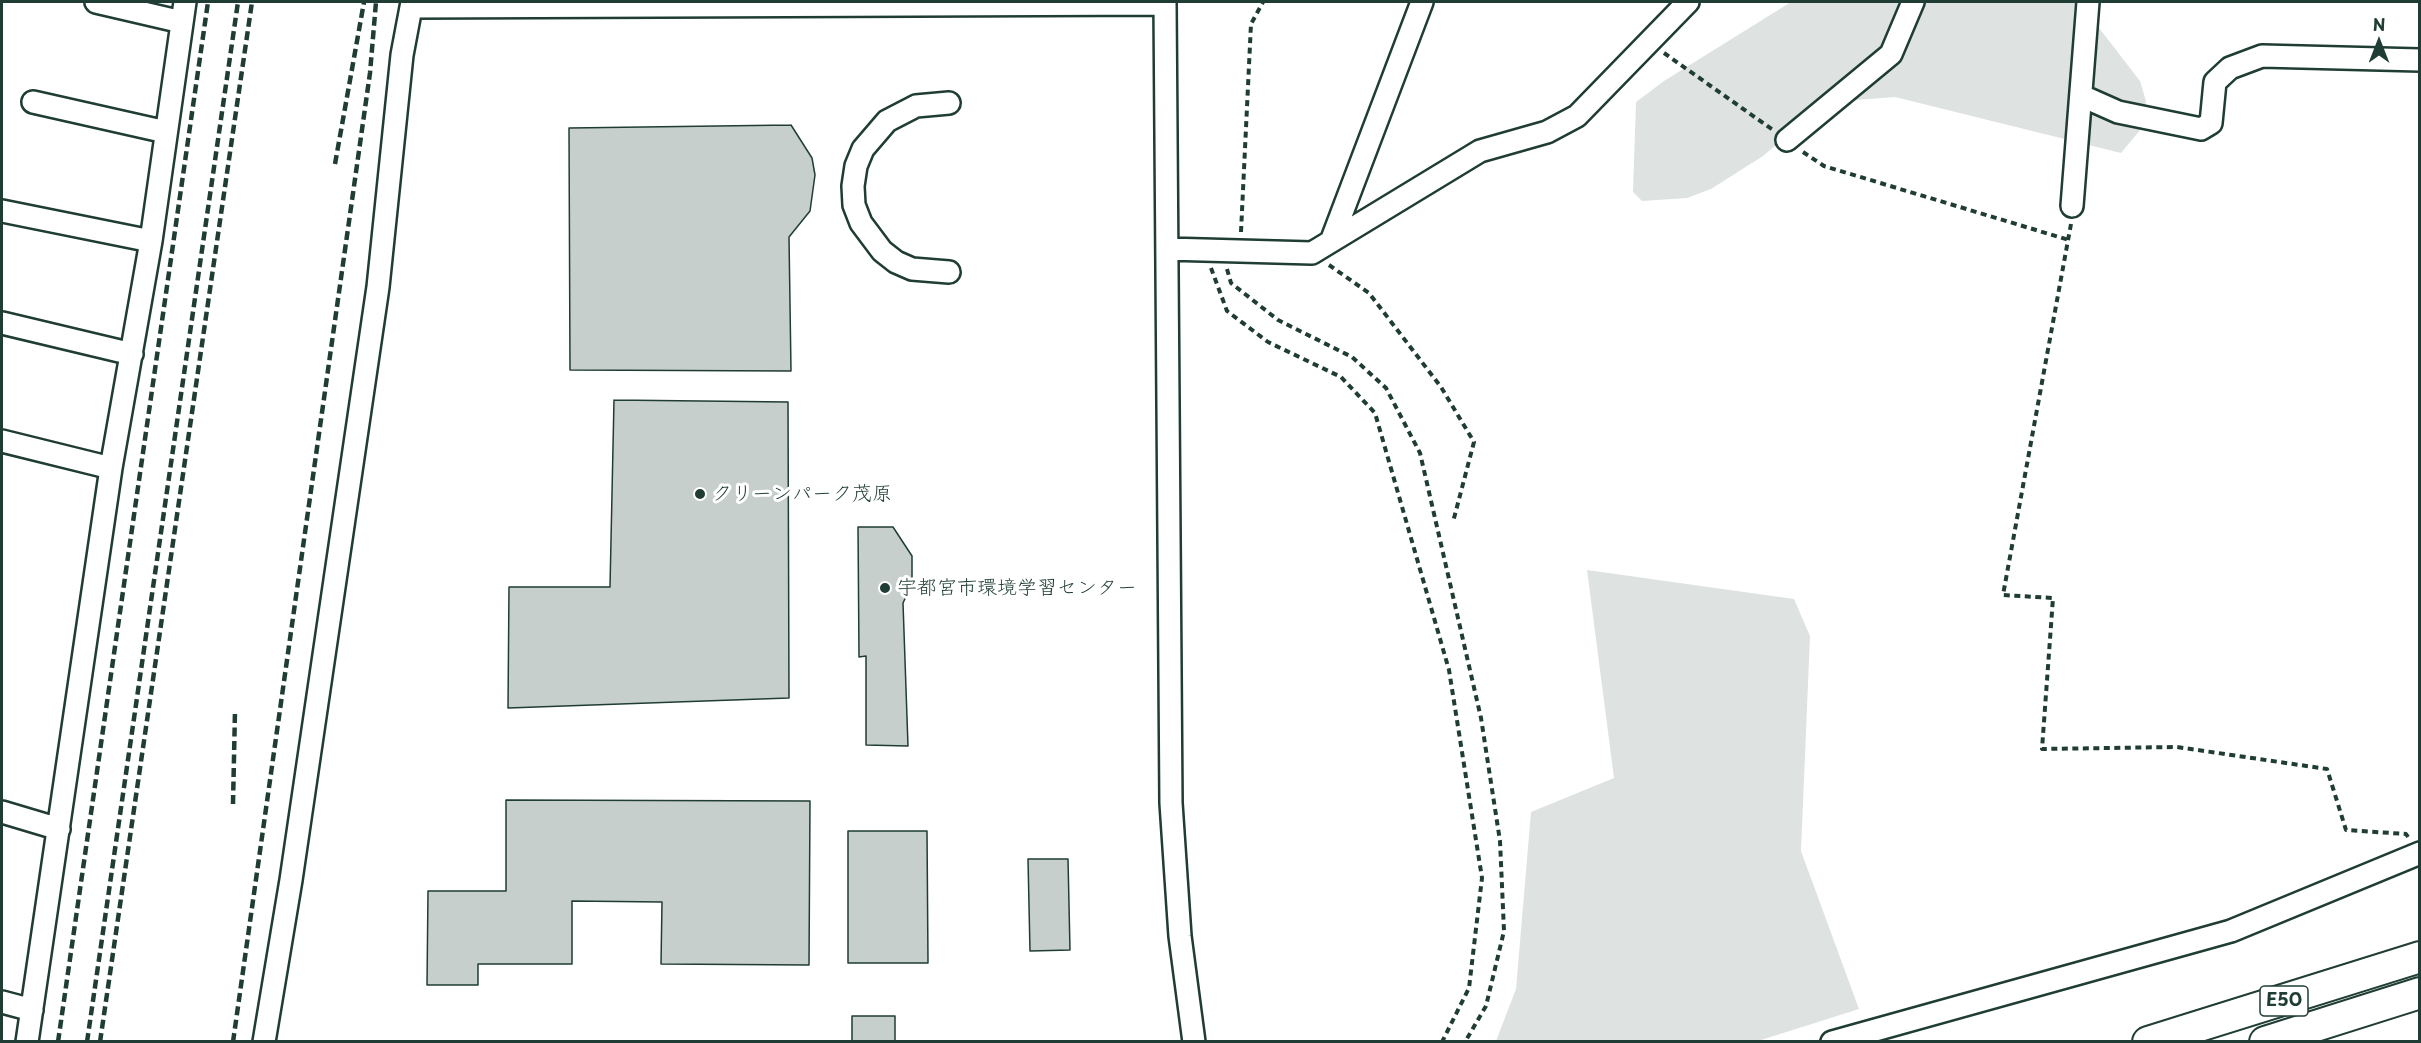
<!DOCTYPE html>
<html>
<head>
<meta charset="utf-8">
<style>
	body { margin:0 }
	#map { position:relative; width:2421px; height:1043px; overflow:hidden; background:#fff; font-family:"Playpen Sans",sans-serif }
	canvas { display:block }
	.frame { position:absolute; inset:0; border:3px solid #1f3d34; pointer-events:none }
	.north { position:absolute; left:2349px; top:12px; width:60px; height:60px; -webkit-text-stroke:4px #fff; paint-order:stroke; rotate:0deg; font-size:16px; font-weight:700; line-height:24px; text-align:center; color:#1f3d34 }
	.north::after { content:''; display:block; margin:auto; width:21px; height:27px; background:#1f3d34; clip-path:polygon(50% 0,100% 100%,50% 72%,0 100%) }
</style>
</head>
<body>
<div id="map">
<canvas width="2421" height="1043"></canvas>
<div class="frame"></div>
<div class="north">N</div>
</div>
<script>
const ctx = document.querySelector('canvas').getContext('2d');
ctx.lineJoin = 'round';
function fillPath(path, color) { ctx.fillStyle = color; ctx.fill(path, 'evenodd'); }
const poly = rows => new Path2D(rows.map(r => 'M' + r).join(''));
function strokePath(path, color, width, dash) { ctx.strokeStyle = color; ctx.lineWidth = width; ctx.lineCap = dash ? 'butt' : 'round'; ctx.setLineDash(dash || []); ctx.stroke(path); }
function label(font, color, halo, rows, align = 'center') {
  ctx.font = font + ' "Playpen Sans","Klee One",sans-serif'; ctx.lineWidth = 6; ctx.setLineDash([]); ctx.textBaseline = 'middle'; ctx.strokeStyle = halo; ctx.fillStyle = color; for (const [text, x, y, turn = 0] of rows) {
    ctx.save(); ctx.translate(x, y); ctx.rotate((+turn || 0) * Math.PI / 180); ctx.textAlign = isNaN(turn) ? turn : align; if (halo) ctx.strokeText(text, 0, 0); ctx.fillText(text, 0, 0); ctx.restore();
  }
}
fillPath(poly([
	[1791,2,2079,2,2140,81,2146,101,2141,129,2121,153,1895,97,1856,100,1805,120,1763,156,1711,189,1687,198,1642,201,1633,192,1636,102,1664,81],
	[1587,570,1794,599,1810,636,1801,851,1859,1009,1758,1041,1496,1041,1516,989,1531,812,1614,778]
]), '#dee3e2');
const building = poly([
	[791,125,812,158,815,175,810,211,789,237,791,371,570,370,569,128,791,125],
	[614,400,788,402,789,698,508,708,509,587,610,587,614,400],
	[858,527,893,527,912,556,912,584,903,603,908,746,866,745,866,656,859,657,858,527],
	[506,800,810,801,809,965,661,964,662,902,572,901,572,964,478,964,478,985,427,985,428,891,506,891,506,800],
	[848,831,927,831,928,963,848,963,848,831],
	[1028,859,1068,859,1070,950,1030,951,1028,859],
	[852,1016,895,1016,895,1041,852,1041,852,1016]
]);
fillPath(building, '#c7cfcc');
strokePath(building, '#1f3d34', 1.5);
const minor = poly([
	[96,2,182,22],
	[1165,2,1171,803,1180,936,1194,1042],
	[412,7,1165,4],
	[2082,96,2118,112,2201,129,2211,123,2215,82,2230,68,2262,56,2420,60],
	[33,102,166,132],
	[949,103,916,106,887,121,863,149,856,166,853,186,854,205,861,223,882,251,896,262,912,269,949,272],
	[1787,140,1891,54,1913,2],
	[2072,206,2088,2],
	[2,211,151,241],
	[1332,239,1422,2],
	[1167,249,1312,253,1480,151,1547,132,1577,116,1688,2],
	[2,323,132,354],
	[2,441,111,468],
	[2,812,59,829],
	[2,1002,32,1010],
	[27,1042,111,468,151,241,185,2],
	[264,1042,291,880,378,287,402,55,412,2],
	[1832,1042,2231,931,2420,853]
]);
const highway = poly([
	[2148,1042,2420,957],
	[2265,1042,2420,993]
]);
strokePath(minor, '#1f3d34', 26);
strokePath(highway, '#1f3d34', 34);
strokePath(poly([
	[1664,53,1773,130],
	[1803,152,1824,166,2069,240],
	[2071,224,2003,595,2053,598,2042,749,2177,747,2327,769,2346,830,2406,834,2408,837],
	[1241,232,1251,24,1263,2],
	[1329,265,1369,293,1441,387,1474,442,1453,522],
	[1211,268,1227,311,1268,342,1341,377,1375,413,1449,670,1482,878,1469,988,1442,1042],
	[1227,269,1231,283,1278,320,1352,357,1386,388,1420,453,1481,718,1500,841,1504,931,1486,1006,1465,1042]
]), '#1f3d34', 4, [6, 4.5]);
strokePath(minor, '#fff', 21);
strokePath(highway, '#fff', 30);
strokePath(poly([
	[335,164,364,2],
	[233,804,235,711],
	[58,1042,208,2],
	[87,1042,238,2],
	[100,1042,252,2],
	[233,1042,370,73,376,2]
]), '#1f3d34', 4.5, [9, 4.5]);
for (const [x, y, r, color] of [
	[700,494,6,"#1f3d34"],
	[885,588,6,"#1f3d34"]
]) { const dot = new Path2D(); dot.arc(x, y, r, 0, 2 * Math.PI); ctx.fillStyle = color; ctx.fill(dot); strokePath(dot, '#fff', 2); }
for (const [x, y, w] of [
	[2284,1001,48]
]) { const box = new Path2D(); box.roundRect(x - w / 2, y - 15, w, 30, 4.5); ctx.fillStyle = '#fff'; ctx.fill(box); strokePath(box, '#1f3d34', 1.5); }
label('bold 18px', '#1f3d34', null, [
	["E50",2284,1001]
]);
label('20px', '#1f3d34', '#fff', [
	["クリーンパーク茂原",712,494],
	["宇都宮市環境学習センター",897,588]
], 'left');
</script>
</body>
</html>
